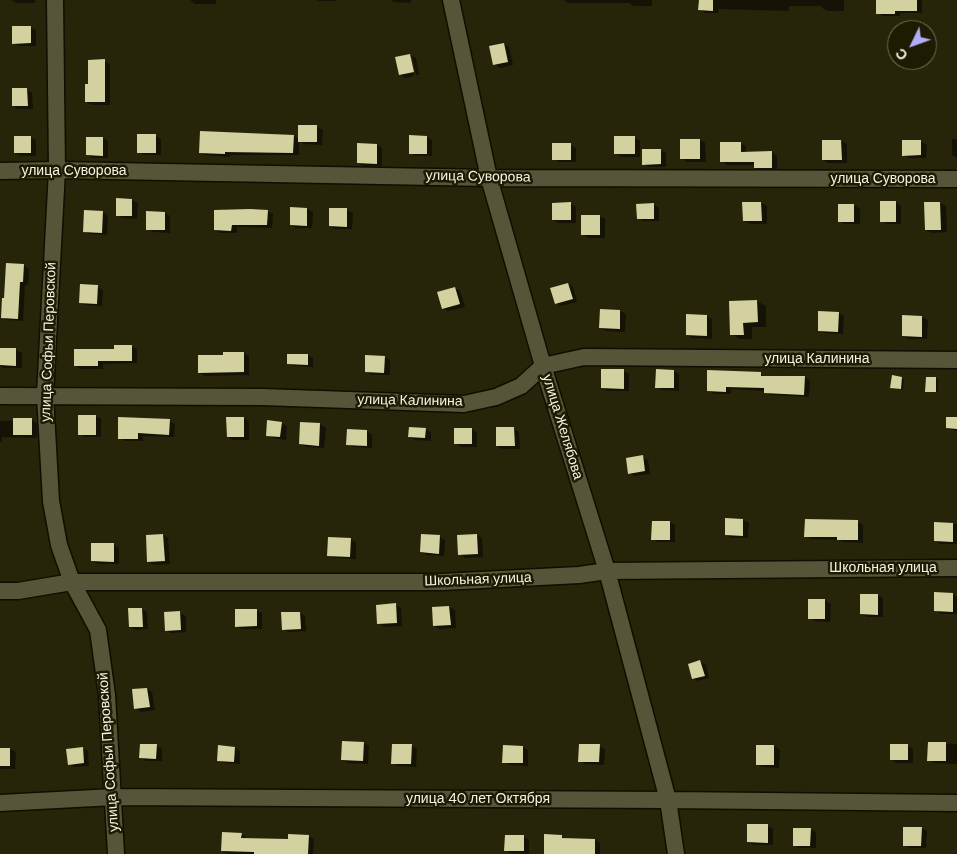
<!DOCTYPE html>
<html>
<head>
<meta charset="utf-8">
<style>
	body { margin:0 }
	#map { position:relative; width:957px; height:854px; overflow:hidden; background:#26250a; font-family:"DM Sans",sans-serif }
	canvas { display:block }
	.north { position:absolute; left:887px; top:20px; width:50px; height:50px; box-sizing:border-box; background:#1d1b02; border:1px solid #73715c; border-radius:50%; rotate:228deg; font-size:14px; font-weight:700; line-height:20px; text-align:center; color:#f3f3e3 }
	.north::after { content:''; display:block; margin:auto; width:18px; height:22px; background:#b2adf9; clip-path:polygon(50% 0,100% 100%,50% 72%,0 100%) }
</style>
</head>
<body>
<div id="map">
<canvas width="957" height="854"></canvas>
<div class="north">С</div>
</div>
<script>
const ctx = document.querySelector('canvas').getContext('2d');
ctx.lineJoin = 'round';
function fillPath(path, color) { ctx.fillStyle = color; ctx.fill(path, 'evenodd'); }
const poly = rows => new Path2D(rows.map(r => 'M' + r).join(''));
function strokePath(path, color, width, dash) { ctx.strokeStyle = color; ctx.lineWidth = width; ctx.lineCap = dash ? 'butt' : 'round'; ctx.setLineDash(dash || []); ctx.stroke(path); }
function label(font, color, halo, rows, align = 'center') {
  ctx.font = font + ' "DM Sans",sans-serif'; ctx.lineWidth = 5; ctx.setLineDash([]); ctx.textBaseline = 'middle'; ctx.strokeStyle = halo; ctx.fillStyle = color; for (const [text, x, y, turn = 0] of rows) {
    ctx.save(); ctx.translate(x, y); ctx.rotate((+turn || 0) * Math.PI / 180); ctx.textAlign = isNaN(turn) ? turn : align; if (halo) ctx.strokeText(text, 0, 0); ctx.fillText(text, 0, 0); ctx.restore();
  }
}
fillPath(poly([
	[11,0,35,0,35,3,16,3],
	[190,0,216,0,216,4,195,4],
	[317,0,337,0,337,1,319,1],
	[390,0,411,0,411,3,394,2],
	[564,0,652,0,652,6,634,6,629,3,568,3],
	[700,0,844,0,844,11,828,11,822,8,822,6,789,6,789,11,718,9,718,13,705,13,700,9],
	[878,0,922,0,922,13,900,13,900,16,883,16,878,13],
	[30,27,36,30,36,46,19,46,14,43],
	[504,44,509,47,513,65,500,68,494,64],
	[410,55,416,58,419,75,416,75,412,57,410,57,414,76,405,78,400,74],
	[104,61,110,64,110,105,92,105,86,102,89,85],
	[27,90,32,93,33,109,18,109,13,106],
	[299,126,317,127,323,130,322,145,304,144,299,141,299,155,230,155,230,157,205,155,200,152,294,136,299,139],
	[156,136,161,139,161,155,144,155,138,152],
	[30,137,36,140,36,156,21,156,15,153],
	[427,137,432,140,432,156,415,156,410,153],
	[103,138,108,141,108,158,93,158,87,155],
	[635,138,640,141,640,157,621,157,615,153],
	[952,139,957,139,957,158,952,155],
	[700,140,705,143,706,162,687,162,682,159],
	[823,141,841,141,847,144,847,163,828,163,823,160],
	[903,142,921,142,927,145,926,158,909,158,903,155],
	[740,143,746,146,746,153,771,152,777,156,777,171,761,171,756,168,756,165,727,165,721,161],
	[377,145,382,148,382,166,363,166,358,163],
	[570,145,576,148,576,162,559,162,554,159],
	[660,150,666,153,666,167,649,167,643,164],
	[117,200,132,200,138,203,137,219,122,218,117,215],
	[896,202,901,206,901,224,887,224,881,221],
	[744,203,761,203,767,206,767,224,750,224,744,221],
	[940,203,946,206,947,232,932,233,926,230,926,204],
	[571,204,576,207,576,223,559,223,553,220],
	[654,205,659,208,659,221,643,221,638,218],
	[839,205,854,205,860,209,860,224,844,224,839,221],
	[291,209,307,209,313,212,312,228,296,228,291,225],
	[330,209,347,210,353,213,352,229,335,229,330,226],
	[85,211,103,212,108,216,107,235,89,234,84,231],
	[267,211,273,214,272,228,237,227,237,233,220,233,215,230],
	[165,213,170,216,170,233,153,232,147,229],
	[599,216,605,219,605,238,588,238,583,235],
	[23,265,29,269,28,285,25,285,23,321,7,320,2,317,5,299],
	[568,284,573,287,577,302,561,306,556,303],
	[97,287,103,290,102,306,85,305,80,302],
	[455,288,460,291,465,307,448,311,443,308],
	[757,301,766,306,766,327,752,327,752,339,740,339,731,334],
	[601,310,620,311,626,314,625,332,606,331,600,328],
	[839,313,844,316,843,334,824,333,819,330],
	[707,316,712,319,712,339,692,338,687,335],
	[904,317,922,317,928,320,927,339,909,339,903,336],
	[131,346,137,349,137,363,103,364,103,369,80,369,75,365],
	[0,350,16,350,22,353,22,368,3,368,0,366],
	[244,353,249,356,249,375,205,376,200,373,224,357],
	[308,355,313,358,313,367,294,366,288,363],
	[385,357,390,360,390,375,371,375,366,371],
	[624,371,629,374,629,391,608,391,602,388],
	[674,371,679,374,679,391,662,390,657,387],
	[760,374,766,377,805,377,810,381,809,397,770,395,765,391,731,389,731,394,714,394,708,390],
	[893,377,904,379,903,390,891,387],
	[936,378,938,380,938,392,927,391],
	[95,416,101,419,101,437,85,437,79,434],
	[244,418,249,421,249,440,233,440,228,437],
	[957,419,957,431,947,428],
	[32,420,37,423,37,438,2,437,2,442,0,442,0,421],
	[169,421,175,424,174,437,143,436,143,441,125,441,119,438],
	[281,423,287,426,286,440,273,438,267,435],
	[302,423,320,424,326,428,324,448,306,447,300,444],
	[425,429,431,432,431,441,415,440,409,437],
	[472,429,477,433,477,447,461,447,455,443],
	[514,429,519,432,520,449,502,449,497,446],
	[367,431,372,435,372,448,353,447,347,444],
	[642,457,648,460,650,474,634,476,629,473],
	[726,519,743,520,749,523,748,538,732,538,726,535],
	[670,522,675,525,675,542,658,542,653,539],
	[858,522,863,525,863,543,843,542,838,540,811,539,806,536],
	[935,524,957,524,957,544,940,544,935,541],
	[163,535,168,538,170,564,154,565,148,562],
	[477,535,482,538,483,557,465,558,460,554],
	[439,536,445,540,444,556,427,555,421,552],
	[350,539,356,542,356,559,334,558,329,555],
	[113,544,119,548,119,564,98,564,92,561],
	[953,594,957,597,957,614,941,614,936,610],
	[878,595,883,598,883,617,867,617,861,614],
	[810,600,825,600,831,604,830,622,815,621,809,618],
	[396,605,401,608,402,626,384,627,379,623],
	[449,607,455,610,456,628,439,629,434,625,433,608],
	[142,609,147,612,148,629,136,630,130,627],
	[256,610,262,613,262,629,242,629,236,626],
	[180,613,186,616,186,632,171,633,166,630],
	[300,613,305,616,306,631,289,632,283,629],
	[700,662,706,665,709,678,698,681,693,678],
	[147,689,152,692,155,710,141,712,135,708],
	[364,743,369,746,368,764,348,763,342,760],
	[929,743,957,744,957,764,934,763,929,760],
	[411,745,417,749,416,767,398,766,393,763],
	[157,746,162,749,162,761,146,761,141,758],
	[599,746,605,749,604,765,585,764,579,761],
	[774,746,780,750,779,768,762,767,757,764],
	[908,746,913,749,913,763,896,763,891,759],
	[219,747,235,748,240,751,240,764,224,763,218,760],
	[523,747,528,750,528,766,509,765,504,762],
	[82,748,88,751,89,766,74,767,69,764],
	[0,749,10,749,16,752,15,769,0,769],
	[768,826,773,829,773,845,754,845,748,842],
	[921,828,927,831,926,848,910,848,904,845],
	[810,829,816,832,816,848,799,848,794,845],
	[241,834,247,838,247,839,289,841,308,836,314,839,313,854,228,854,222,851],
	[561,836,567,839,595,840,600,843,600,854,545,854],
	[524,837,529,840,529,854,511,853,506,850]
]), '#0007');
fillPath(poly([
	[699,0,713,0,713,11,698,10],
	[876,0,917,0,917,11,895,11,895,14,876,14],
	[12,26,31,26,31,43,12,44],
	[504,43,508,62,493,65,489,46],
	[410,54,414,72,399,75,395,57],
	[105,59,105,102,85,102,85,84,88,84,88,60],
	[12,88,27,88,28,106,12,106],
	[298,125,317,125,317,142,298,142],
	[200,131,294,135,293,153,225,152,225,154,199,153],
	[137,134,156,134,156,153,137,153],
	[409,135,427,136,427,154,409,154],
	[14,136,31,136,31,153,14,153],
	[614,136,635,136,635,154,614,154],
	[86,137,103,137,103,156,86,155],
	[680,139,700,139,700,159,680,159],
	[822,140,841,140,842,160,822,160],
	[902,140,921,140,921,155,902,156],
	[720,142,741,142,741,152,772,151,772,168,754,168,754,162,720,162],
	[357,143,377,144,377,164,357,163],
	[552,143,571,143,571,160,552,160],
	[642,149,661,149,661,164,642,165],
	[116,198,132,199,132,216,116,216],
	[880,201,896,201,896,222,880,222],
	[571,202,571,220,552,220,552,203],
	[742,202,761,202,762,221,743,221],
	[924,202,940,202,941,230,925,230],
	[654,203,654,219,637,219,636,204],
	[838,204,854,204,854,222,838,222],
	[290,207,307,208,307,226,290,225],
	[329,208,347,208,347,227,329,226],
	[250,209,268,210,267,225,232,225,231,231,214,230,214,210],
	[84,210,103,211,102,233,83,232],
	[146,211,165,212,165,230,146,230],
	[581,215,600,215,600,235,581,235],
	[6,263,24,264,23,282,20,282,18,319,1,318,2,298,4,298],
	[568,283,573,299,555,304,550,288],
	[80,284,98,285,97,304,79,303],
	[455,287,460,304,442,309,437,292],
	[757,300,758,322,743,323,744,335,730,335,729,301],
	[600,309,620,310,620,329,599,328],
	[818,311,839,312,838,332,818,331],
	[686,314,707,315,707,336,686,335],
	[902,315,922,316,922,337,902,336],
	[114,345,132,345,132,361,98,361,98,366,74,366,74,349,114,349],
	[0,348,16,348,16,366,0,365],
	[223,352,244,352,244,372,198,373,198,355,223,355],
	[287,354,308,354,308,365,287,364],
	[365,355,385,356,384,373,365,372],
	[601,369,624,369,624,389,601,388],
	[656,369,674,370,674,388,655,388],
	[707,370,761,372,761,376,805,376,804,395,764,393,764,388,726,387,726,392,707,391],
	[892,375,902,377,901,389,890,388],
	[926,377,936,377,936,392,925,392],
	[78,415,96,415,96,435,78,435],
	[118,417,170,419,169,435,138,433,138,439,118,439],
	[226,417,244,417,244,437,227,437],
	[946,417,957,417,957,429,946,428],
	[13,418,32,418,32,435,13,435],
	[267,420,282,422,280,437,266,436],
	[300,422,320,423,319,446,299,444],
	[409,427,426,428,425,438,408,437],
	[496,427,514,427,515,446,496,446],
	[454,428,472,428,472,444,454,444],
	[347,429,367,430,367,446,346,445],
	[643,455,645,471,628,474,626,458],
	[725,518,743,519,743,536,725,535],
	[805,519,858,520,858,540,837,540,837,537,804,537],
	[652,521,670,521,670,540,651,540],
	[934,522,953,523,953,542,934,541],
	[163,534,165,561,147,562,146,535],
	[421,534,440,535,439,554,420,552],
	[477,534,478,554,458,555,457,535],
	[328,537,351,538,350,557,327,556],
	[91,543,114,543,114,562,91,561],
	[934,592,953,593,953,612,934,611],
	[860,594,878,594,878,615,860,614],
	[808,599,825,599,825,619,808,619],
	[396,603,397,623,377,624,376,605],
	[449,606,451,625,433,626,432,607],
	[128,608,142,608,143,627,129,627],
	[235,609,257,609,257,626,235,627],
	[180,611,181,630,165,631,164,612],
	[281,612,300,612,301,629,282,630],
	[700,660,705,676,692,679,688,664],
	[147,688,150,707,134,709,132,689],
	[342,741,364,742,363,761,341,760],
	[928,742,946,742,946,761,927,761],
	[140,744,157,744,156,759,139,758],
	[392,744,412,744,411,764,391,764],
	[579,744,600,744,599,762,578,762],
	[890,744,908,744,908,760,890,760],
	[218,745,235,747,234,762,217,761],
	[503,745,523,746,523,763,502,763],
	[756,745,774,745,774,765,756,765],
	[83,747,84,763,68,765,66,749],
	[0,748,10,748,10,766,0,766],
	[747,824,768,824,768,843,747,842],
	[903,827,922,827,921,846,903,846],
	[793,828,811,828,810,846,793,846],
	[222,832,242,833,241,838,288,839,288,834,309,835,308,854,254,854,254,852,221,851],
	[544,834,562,835,562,838,595,839,595,854,544,854],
	[505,835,524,835,524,851,504,851]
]), '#d2d19f');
const minor = poly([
	[55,0,57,170,45,395,51,501,59,545,72,582,98,630,107,695,116,854],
	[451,0,489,178,543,366,607,571,668,800,676,854],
	[0,171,57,170,489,178,957,179],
	[0,396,262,397,464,404,496,397,521,386,543,366,584,357,957,360],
	[0,591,18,591,72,582,442,582,579,575,607,571,957,568],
	[0,803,114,797,668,800,957,803]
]);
strokePath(minor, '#100e00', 19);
strokePath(minor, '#565539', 16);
label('14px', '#f3f3e3', '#1d1b02', [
	["улица Суворова",74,171],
	["улица Суворова",478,177,1],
	["улица Суворова",883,179],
	["улица Софьи Перовской",49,342,-88],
	["улица Калинина",817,359],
	["улица Калинина",410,401,1],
	["улица Желябова",562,427,73],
	["Школьная улица",883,568],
	["Школьная улица",478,580,-2],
	["улица Софьи Перовской",109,752,-94],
	["улица 40 лет Октября",478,799]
]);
</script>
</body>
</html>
